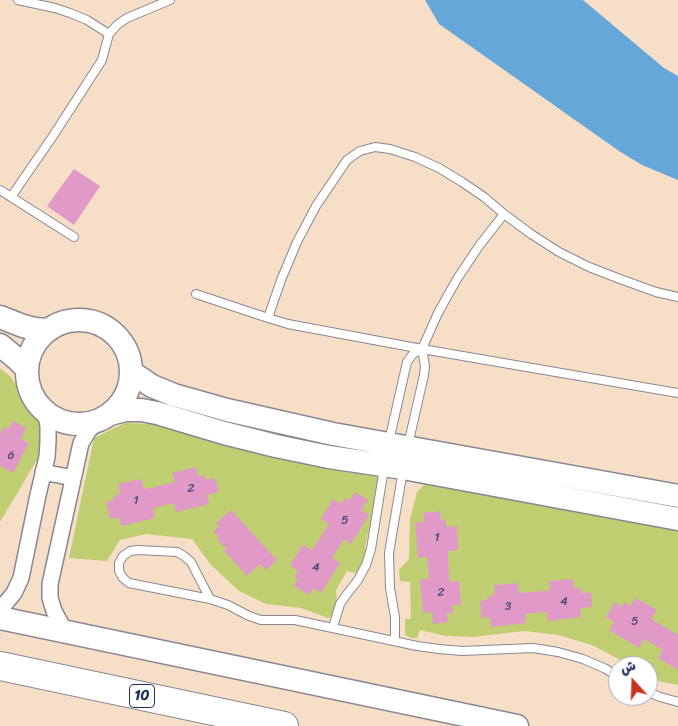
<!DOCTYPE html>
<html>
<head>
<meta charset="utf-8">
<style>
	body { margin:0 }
	#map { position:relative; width:678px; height:726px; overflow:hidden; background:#f6dfc6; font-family:Sriracha,"Playpen Sans Arabic",sans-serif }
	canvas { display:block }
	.north { position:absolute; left:608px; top:656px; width:50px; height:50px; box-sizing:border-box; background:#fff; border:1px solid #a4acbf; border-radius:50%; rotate:340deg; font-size:14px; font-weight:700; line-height:20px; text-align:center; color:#1b2f5e }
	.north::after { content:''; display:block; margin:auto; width:18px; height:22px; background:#c8321e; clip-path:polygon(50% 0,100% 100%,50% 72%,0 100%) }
</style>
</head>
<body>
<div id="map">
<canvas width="678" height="726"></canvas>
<div class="north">ش</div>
</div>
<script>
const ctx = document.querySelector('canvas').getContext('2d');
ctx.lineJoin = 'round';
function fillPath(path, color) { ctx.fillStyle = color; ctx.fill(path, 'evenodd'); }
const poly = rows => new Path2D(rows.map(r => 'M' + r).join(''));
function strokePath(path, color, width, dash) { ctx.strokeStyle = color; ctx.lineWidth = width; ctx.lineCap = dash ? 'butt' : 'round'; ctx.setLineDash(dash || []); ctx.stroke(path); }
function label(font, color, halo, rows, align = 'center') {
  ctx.font = font + ' Sriracha,sans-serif'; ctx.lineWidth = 5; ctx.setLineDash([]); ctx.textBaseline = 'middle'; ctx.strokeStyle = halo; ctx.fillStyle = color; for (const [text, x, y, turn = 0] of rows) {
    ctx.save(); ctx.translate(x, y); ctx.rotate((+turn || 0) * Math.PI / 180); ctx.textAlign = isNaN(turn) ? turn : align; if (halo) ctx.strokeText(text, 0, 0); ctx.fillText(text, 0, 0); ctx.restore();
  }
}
fillPath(poly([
	[0,368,11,377,22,395,40,420,44,448,0,522],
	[125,423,154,424,377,475,378,491,365,546,367,564,359,574,347,571,336,590,337,602,335,615,328,618,301,608,266,604,239,591,211,565,192,539,146,534,120,540,107,561,69,558,94,438],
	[427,482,678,529,678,685,658,681,648,675,648,666,632,666,592,645,558,635,524,631,473,637,446,636,420,630,417,638,411,638,405,635,405,619,411,619,410,582,400,581,399,570,409,559,410,519,417,492]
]), '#bfce71');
fillPath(poly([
	[425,0,583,0,664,68,678,76,678,180,642,165,619,151,439,24]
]), '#65a7d9');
fillPath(poly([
	[74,169,100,186,74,225,47,206],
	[13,421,26,428,21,439,29,443,13,473,0,466,0,434,4,427,8,430],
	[196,467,198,476,205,475,206,480,215,478,219,492,207,495,209,504,176,512,174,503,153,508,155,518,121,526,119,517,110,519,106,502,114,500,113,496,120,494,118,484,141,479,144,489,151,488,175,482,172,473],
	[355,492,368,500,361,510,369,515,351,544,344,539,332,558,340,563,321,593,314,588,309,595,294,586,298,579,295,577,298,571,290,565,303,545,312,550,316,544,329,524,321,519,333,499,341,504,345,498,350,500],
	[231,510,277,560,266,570,260,564,247,576,224,551,227,549,217,539,219,537,214,531,219,526,216,523],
	[440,511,441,520,446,519,446,527,457,526,458,550,448,551,448,558,450,582,459,581,461,605,452,605,453,613,447,613,448,622,433,624,432,612,423,613,420,579,429,579,427,557,418,558,415,522,424,522,423,513],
	[573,579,574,588,581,588,582,593,591,592,592,607,581,608,581,617,548,621,547,612,525,614,526,623,491,627,490,617,481,618,480,601,488,600,487,596,495,595,494,585,518,583,519,593,544,591,550,590,549,581],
	[636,598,657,610,651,619,678,635,678,670,658,658,663,650,644,639,639,648,609,630,614,622,606,617,615,602,622,607,624,602,630,606]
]), '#e19ac7');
const lane = poly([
	[18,0,55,8,70,13,87,20,109,34],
	[0,190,74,237],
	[11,197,53,136,102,60,109,34,117,25,127,18,170,0],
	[196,294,268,318,288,324,422,349,678,393],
	[268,318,281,280,297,242,316,206,347,160,360,151,375,147,390,149,415,157,439,168,462,182,484,197,504,214,531,234,559,252,589,267,620,279,656,292,678,297],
	[389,441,407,362,413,354,422,349,438,313,457,279,479,246,504,214],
	[408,445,424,375,425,366,422,349],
	[210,599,191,562,184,556,177,552,138,550,130,551,123,556,119,563,119,571,123,578,129,583,210,599,228,605,249,616,261,620,295,620,417,646,439,649,462,651,533,648,558,652,583,659,606,669,618,677],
	[333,627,340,604,347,594,358,580,366,565,371,549,384,468],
	[395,641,395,617,390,588,389,553,403,470],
	[648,692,660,697,678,702]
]);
const street = poly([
	[43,472,73,478],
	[0,610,14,593,21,578,38,495,47,457,48,441,48,426,45,411],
	[65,631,54,611,50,598,50,584,81,443,89,430,100,420]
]);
const secondary = poly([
	[0,317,23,326,35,329,49,330],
	'27 372a52 52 0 1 1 104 0a52 52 0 1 1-104 0Z',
	[0,345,17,359,27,369],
	[131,372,152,386,174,395,227,410,333,434,678,496],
	[110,414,125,410,141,410,157,413,224,433,276,446,329,457,403,468,678,519],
	[0,618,517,726]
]);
const highway = poly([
	[0,666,284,726]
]);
strokePath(lane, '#888792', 10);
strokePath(street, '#888792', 18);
strokePath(secondary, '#888792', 25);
strokePath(highway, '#888792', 30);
strokePath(lane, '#fff', 8);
strokePath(street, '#fff', 15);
strokePath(secondary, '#fff', 22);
strokePath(highway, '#fff', 28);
label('12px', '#4c4a78', null, [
	["6",11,456],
	["2",191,489],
	["1",136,501],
	["5",345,521],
	["1",437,538],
	["4",316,568],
	["2",441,593],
	["4",564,602],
	["3",508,607],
	["5",635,622]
]);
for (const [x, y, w] of [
	[142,696,25]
]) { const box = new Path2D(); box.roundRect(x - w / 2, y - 11.5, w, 23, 4); ctx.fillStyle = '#fff'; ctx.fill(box); strokePath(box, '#1b2f5e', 1); }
label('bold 14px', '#1b2f5e', null, [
	["10",142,696]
]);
</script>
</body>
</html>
